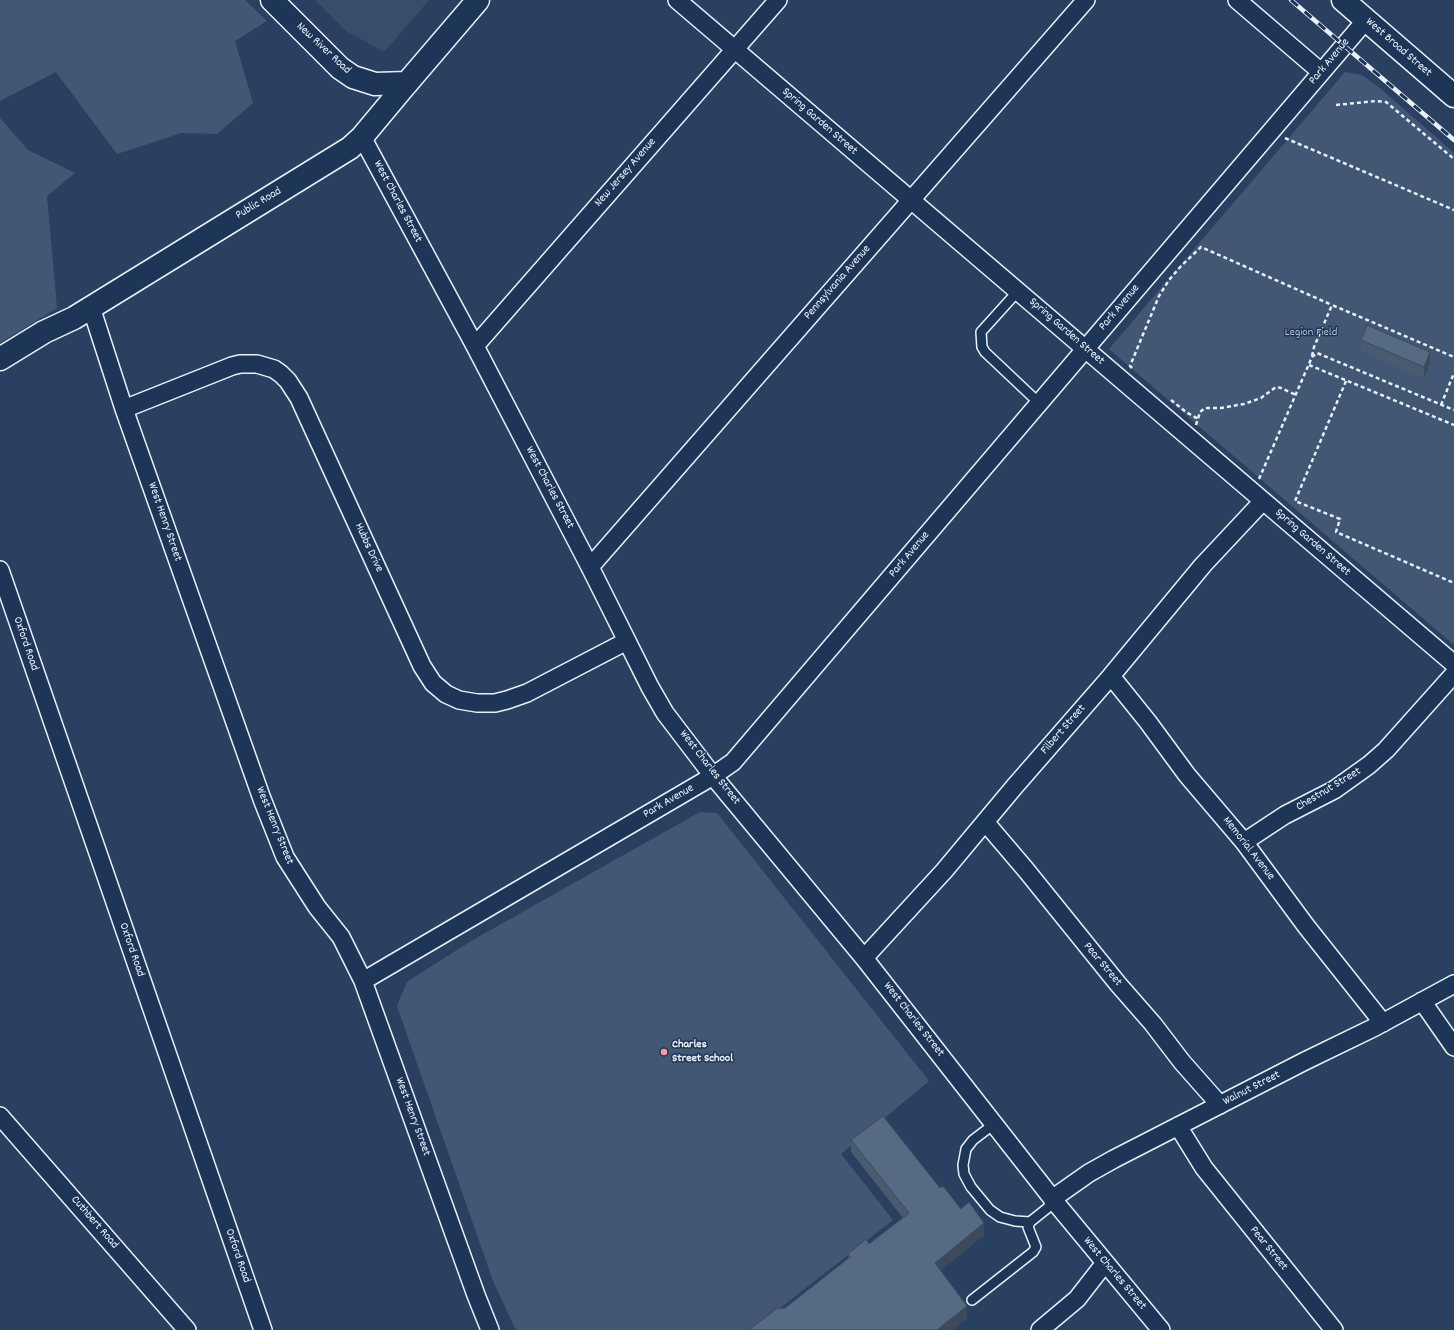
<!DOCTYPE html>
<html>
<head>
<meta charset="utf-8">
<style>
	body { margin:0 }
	canvas { display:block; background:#294061 }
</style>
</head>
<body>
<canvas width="1454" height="1330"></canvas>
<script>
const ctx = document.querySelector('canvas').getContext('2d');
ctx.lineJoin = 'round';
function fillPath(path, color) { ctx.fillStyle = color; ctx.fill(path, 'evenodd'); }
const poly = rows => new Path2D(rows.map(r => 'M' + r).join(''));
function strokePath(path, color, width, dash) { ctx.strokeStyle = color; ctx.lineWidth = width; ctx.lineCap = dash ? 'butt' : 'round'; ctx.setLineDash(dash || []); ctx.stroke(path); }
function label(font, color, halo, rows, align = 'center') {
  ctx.font = font + ' Dekko,sans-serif'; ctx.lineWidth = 3; ctx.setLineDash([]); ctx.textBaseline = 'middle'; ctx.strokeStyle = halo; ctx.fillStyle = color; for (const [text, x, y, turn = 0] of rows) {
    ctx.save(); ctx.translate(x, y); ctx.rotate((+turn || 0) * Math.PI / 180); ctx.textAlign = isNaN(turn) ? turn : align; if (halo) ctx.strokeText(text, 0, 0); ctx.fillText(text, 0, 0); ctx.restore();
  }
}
fillPath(poly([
	[315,0,429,0,384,52,346,31]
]), '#364d6b');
fillPath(poly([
	[0,0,245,0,267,21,235,41,253,103,217,134,181,133,117,154,56,72,0,101],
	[1345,72,1362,75,1380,88,1454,153,1454,645,1109,349],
	[0,118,28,150,75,173,47,196,57,308,0,343],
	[700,812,717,813,929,1081,841,1154,893,1220,752,1330,516,1330,493,1281,397,1006,407,982,471,941]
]), '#415774');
const lane = poly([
	[1018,291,981,332,982,347,985,352,1039,403],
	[994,1124,973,1140,966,1149,963,1165,964,1174,971,1187,990,1210,1000,1217,1015,1221,1030,1222],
	[972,1300,1033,1252,1036,1247,1028,1227,1030,1222,1055,1202]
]);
const street = poly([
	[677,0,1454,664],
	[1237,0,1321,72],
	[362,137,475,346,590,567,650,687,665,713,713,776,864,958,1055,1202,1161,1330],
	[91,307,124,409,262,799,285,857,317,907,341,937,363,981,476,1295,490,1330],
	[475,346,778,0],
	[124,409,232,366,240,364,257,364,274,369,281,374,288,381,299,398,422,666,433,683,446,694,459,700,477,703,495,703,507,700,527,693,627,641],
	[590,567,1086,0],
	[0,570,263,1330],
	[1111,676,1148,722,1187,775,1244,842,1306,926,1383,1023],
	[986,823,1026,870,1118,984,1153,1024,1182,1062,1220,1105],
	[1244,842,1285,815,1334,790,1369,765,1386,750,1454,674],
	[864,958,944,871,1015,786,1111,676,1203,565,1263,501],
	[363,981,713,776,733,762,1366,20],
	[1422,1001,1454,1047],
	[0,1116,187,1330],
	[1178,1126,1204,1168,1334,1330],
	[1052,1199,1089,1173,1114,1159,1305,1061,1375,1027,1454,984],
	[1040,1330,1077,1299,1105,1263]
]);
const secondary = poly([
	[0,359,44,332,74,318,350,148,362,137,407,83]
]);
const primary = poly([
	[272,0,340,68,353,77,375,84,407,83,478,0],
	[1343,0,1454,96]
]);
strokePath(lane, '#e8f1f8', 12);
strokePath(street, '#e8f1f8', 20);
strokePath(secondary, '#e8f1f8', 25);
strokePath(primary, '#e8f1f8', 25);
strokePath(poly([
	[1336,105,1376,101,1386,102,1454,159],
	[1285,138,1454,210],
	[1312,356,1314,347,1332,305,1454,357],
	[1309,365,1454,425],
	[1132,368,1130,366,1159,296,1169,280,1181,266,1201,247,1332,305],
	[1346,381,1295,501,1340,519,1336,532,1454,583],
	[1171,400,1186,412,1198,419],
	[1441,405,1454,373],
	[1196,425,1200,412,1205,408,1221,408,1244,404,1261,398,1276,387,1281,388,1296,395],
	[1259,479,1312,357,1317,353,1454,410]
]), '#e8f1f8', 2.5, [4, 3]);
strokePath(lane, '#1d3557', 9);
strokePath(street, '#1d3557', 17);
strokePath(secondary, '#1d3557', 22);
strokePath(primary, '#1d3557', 22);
const rail = poly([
	[1291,0,1454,140]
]);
strokePath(rail, '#e8f1f8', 4.5);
strokePath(rail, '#1d3557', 3, [9]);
fillPath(poly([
	[1361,340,1430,364,1424,379,1361,352],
	[851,1140,940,1188,961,1209,984,1235,940,1271,967,1318,952,1330,749,1330,785,1308,848,1259,848,1254,869,1244,903,1218,851,1152]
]), '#495b71');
fillPath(poly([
	[1430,352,1430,364,1424,379,1424,367],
	[984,1223,984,1235,935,1275,935,1263],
	[967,1306,967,1318,952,1330,937,1330]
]), '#3c4a5c');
const building = poly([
	[1367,325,1430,352,1424,367,1361,340,1367,325],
	[883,1116,940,1188,943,1186,961,1209,969,1202,984,1223,935,1263,967,1306,937,1330,749,1330,776,1309,785,1308,850,1257,848,1254,866,1239,869,1244,909,1213,851,1140,883,1116]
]);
fillPath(building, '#556a83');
strokePath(building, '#3c4a5c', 1);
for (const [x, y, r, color] of [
	[664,1052,4,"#ff9aa2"]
]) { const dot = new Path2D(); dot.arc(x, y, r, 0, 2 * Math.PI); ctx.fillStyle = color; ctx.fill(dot); strokePath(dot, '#1d3557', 1.5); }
label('12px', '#e8f1f8', '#1d3557', [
	["West Broad Street",1398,48,41],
	["New River Road",323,49,43],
	["Park Avenue",1330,62,-50],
	["Spring Garden Street",819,122,41],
	["New Jersey Avenue",626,173,-49],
	["West Charles Street",397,202,62],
	["Public Road",259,204,-31],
	["Pennsylvania Avenue",838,283,-49],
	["Park Avenue",1120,308,-50],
	["Spring Garden Street",1066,332,41],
	["West Charles Street",549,488,62],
	["West Henry Street",164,522,71],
	["Spring Garden Street",1312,543,41],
	["Hubbs Drive",368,548,65],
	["Park Avenue",910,555,-50],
	["Oxford Road",25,644,71],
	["Filbert Street",1064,730,-49],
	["West Charles Street",709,768,52],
	["Chestnut Street",1329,790,-31],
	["Park Avenue",669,802,-30],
	["West Henry Street",274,826,68],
	["Memorial Avenue",1248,849,52],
	["Oxford Road",131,950,71],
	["Pear Street",1102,965,50],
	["West Charles Street",913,1020,52],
	["Walnut Street",1252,1089,-27],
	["West Henry Street",412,1117,70],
	["Cuthbert Road",94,1223,49],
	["Pear Street",1268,1249,51],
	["Oxford Road",237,1256,71],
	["West Charles Street",1114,1274,50]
]);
label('12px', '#b6c3d0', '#1d3557', [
	["Legion Field",1311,333]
]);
label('bold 12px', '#e8f1f8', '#1d3557', [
	["Charles",672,1045],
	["Street School",672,1059]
], 'left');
</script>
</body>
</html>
